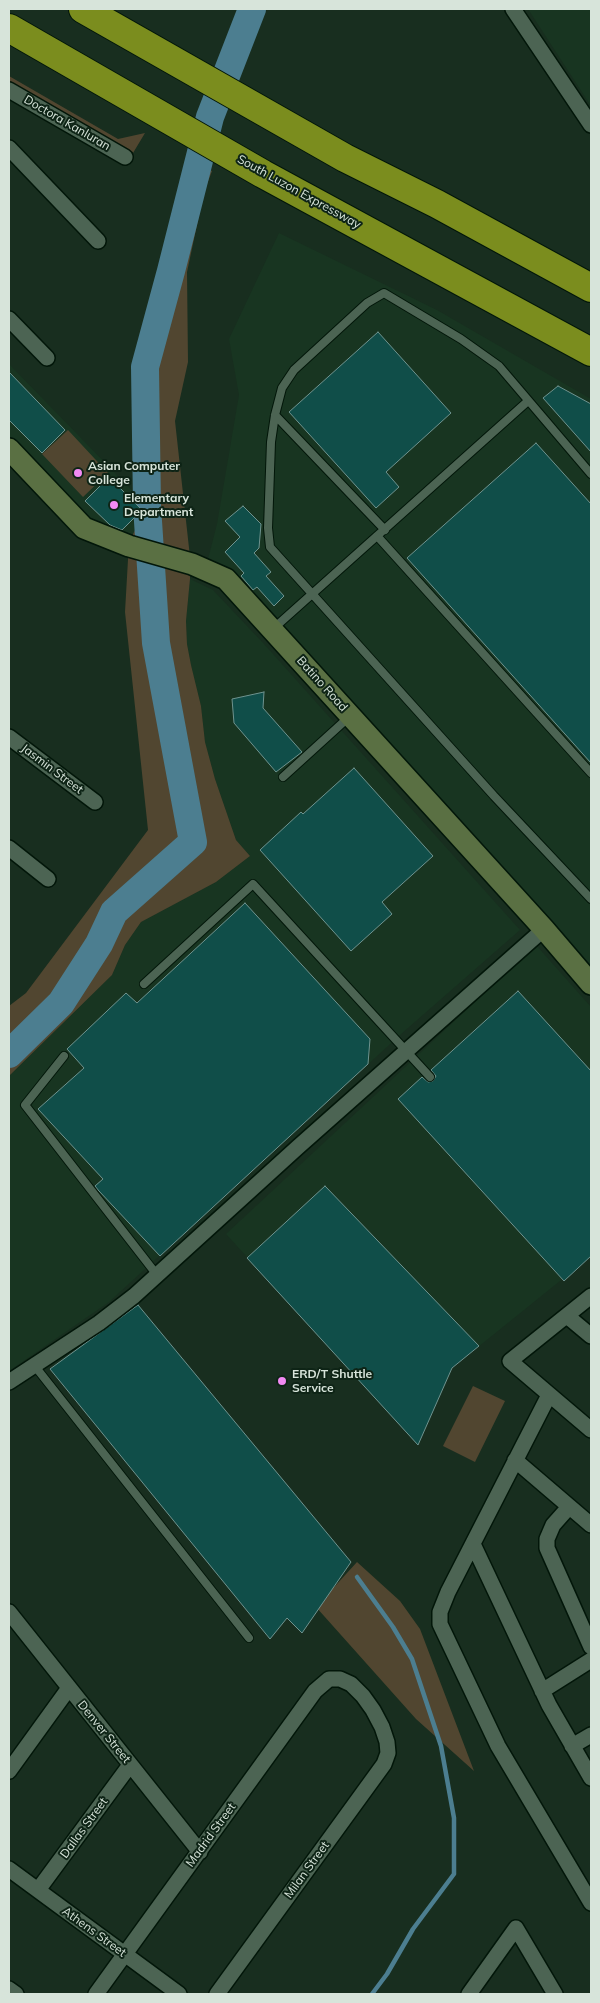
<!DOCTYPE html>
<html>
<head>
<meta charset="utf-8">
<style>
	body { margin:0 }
	#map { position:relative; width:600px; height:2003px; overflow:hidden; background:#182e1f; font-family:Mulish,sans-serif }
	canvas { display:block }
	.frame { position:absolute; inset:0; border:10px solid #d7e4da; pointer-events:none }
</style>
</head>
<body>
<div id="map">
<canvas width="600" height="2003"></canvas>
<div class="frame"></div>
</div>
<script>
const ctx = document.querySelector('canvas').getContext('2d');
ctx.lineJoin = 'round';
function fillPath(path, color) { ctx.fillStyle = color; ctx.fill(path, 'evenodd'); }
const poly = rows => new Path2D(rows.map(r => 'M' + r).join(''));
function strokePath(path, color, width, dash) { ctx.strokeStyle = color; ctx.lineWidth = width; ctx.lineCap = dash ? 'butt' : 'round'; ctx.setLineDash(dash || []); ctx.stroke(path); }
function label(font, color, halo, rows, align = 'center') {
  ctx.font = font + ' Mulish,sans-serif'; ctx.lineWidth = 4; ctx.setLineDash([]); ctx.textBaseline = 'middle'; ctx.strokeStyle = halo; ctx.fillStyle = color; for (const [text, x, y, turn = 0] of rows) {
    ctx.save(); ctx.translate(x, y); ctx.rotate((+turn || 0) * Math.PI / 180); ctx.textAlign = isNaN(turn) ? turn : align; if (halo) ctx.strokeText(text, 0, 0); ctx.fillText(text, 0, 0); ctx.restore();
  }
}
fillPath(poly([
	[528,9,591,9,591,106],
	[279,233,437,310,591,399,591,975,207,563,217,524,239,395,229,339],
	[9,364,147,506,129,542,89,524,9,441],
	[190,579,213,590,264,644,520,930,400,1035,109,1302,9,1371,9,1076,112,975,125,945,141,922,216,882,250,856,236,840,215,779,205,742,201,706,191,665,187,644,186,621],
	[536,945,591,1007,591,1256,452,1368,418,1445,226,1234]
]), '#183521');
fillPath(poly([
	[9,76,118,139,145,133,133,153,9,81],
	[187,157,212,171,204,192,187,272,188,362,175,421,190,557,190,579,186,621,187,644,191,665,201,706,205,742,215,779,236,840,250,856,216,882,141,922,125,945,112,975,9,1076,9,1006,26,993,148,830,125,612,129,542,147,506,145,367,171,271],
	[68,430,108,473,83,497,42,454],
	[473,1386,505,1401,475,1462,443,1446],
	[357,1562,400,1601,420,1629,474,1771,416,1719,316,1607]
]), '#514630');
strokePath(poly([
	[357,1577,393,1627,412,1659,441,1746,454,1818,454,1874,413,1929,387,1974,372,1994]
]), '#4c7e90', 4.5);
strokePath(poly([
	[9,1054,61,1003,99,944,114,912,193,842,156,643,147,506,145,367,171,271,210,117,252,9]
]), '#4c7e90', 28);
const building = poly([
	[378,332,451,413,386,472,399,487,376,508,289,412,378,332],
	[9,372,65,430,42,453,9,420,9,372],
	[558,386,591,404,591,452,543,398,558,386],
	[536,443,591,504,591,763,407,558,536,443],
	[109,477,142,510,122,530,110,525,85,501,109,477],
	[243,506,261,524,259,548,254,553,271,572,266,576,284,596,274,606,257,587,253,590,241,576,244,573,225,552,240,537,225,521,243,506],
	[264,692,263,708,302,752,276,772,234,723,232,699,264,692],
	[354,768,433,856,382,902,392,914,351,951,260,850,301,812,303,814,354,768],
	[245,903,370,1039,368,1064,160,1256,99,1191,95,1186,103,1179,38,1109,84,1068,67,1049,126,993,137,1003,245,903],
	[518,991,591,1071,591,1256,564,1281,398,1099,422,1077,428,1082,433,1081,436,1076,431,1070,518,991],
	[325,1186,479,1346,452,1368,418,1445,247,1258,325,1186],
	[138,1305,351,1562,302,1633,287,1618,270,1639,50,1369,138,1305]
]);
fillPath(building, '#104e49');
strokePath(building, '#6f938f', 1);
const lane = poly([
	[275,415,385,530],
	[591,474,499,366,461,339,384,293,367,303,294,370,282,388,275,415,271,442,268,528,270,547,494,796,591,899],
	[378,537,591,773],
	[274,628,528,401],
	[283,777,349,717],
	[144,984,253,884,430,1077],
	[64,1056,25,1105,157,1275],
	[34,1365,249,1638]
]);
const street = poly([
	[513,9,591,125],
	[9,90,125,157],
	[9,148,98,241],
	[9,319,47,358],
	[9,737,95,802],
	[9,848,48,879],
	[591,1296,510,1361,591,1430],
	[567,1316,591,1336],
	[9,1382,99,1323,134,1296,298,1147,544,929],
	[549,1395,448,1592,440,1612,440,1624,498,1746,591,1903],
	[515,1460,591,1525],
	[569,1507,553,1525,547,1539,547,1548,591,1647],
	[473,1544,549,1705,591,1778],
	[9,1612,200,1852],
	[542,1691,591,1660],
	[572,1746,591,1735],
	[9,1771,69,1688],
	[9,1869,179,1994],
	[38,1890,130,1765],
	[9,1989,16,1994],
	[96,1994,315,1691,329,1679,340,1679,351,1684,363,1696,373,1710,382,1727,387,1742,388,1753,384,1764,217,1994],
	[469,1994,516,1928,555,1994]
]);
const secondary = poly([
	[9,449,84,528,129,546,192,564,226,579,544,929,591,984]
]);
const highway = poly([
	[83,9,345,158,437,204,591,288],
	[9,28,263,174,591,352]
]);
strokePath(lane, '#021609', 10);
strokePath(street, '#021609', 18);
strokePath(secondary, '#021609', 24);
strokePath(highway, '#021609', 30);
strokePath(lane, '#4c6453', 8);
strokePath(street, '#4c6453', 15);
strokePath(secondary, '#5a7043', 21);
strokePath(highway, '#7b8d1e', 28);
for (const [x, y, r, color] of [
	[78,473,5,"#f28af3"],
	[114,505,5,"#f28af3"],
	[282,1381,5,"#f28af3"]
]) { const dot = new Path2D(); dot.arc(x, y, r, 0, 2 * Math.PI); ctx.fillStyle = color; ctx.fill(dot); strokePath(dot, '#0e2416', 2); }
label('12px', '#d7e4da', '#0e2416', [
	["Doctora Kanluran",67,123,30],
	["South Luzon Expressway",299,192,29],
	["Batino Road",322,684,48],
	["Jasmin Street",52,769,37],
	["Denver Street",104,1732,51],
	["Dallas Street",84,1828,-54],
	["Madrid Street",211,1835,-54],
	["Milan Street",307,1870,-54],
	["Athens Street",94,1932,36]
]);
label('bold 12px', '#d7e4da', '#0e2416', [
	["Asian Computer",88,466],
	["College",88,480],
	["Elementary",124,498],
	["Department",124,512],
	["ERD/T Shuttle",292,1374],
	["Service",292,1388]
], 'left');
</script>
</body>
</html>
